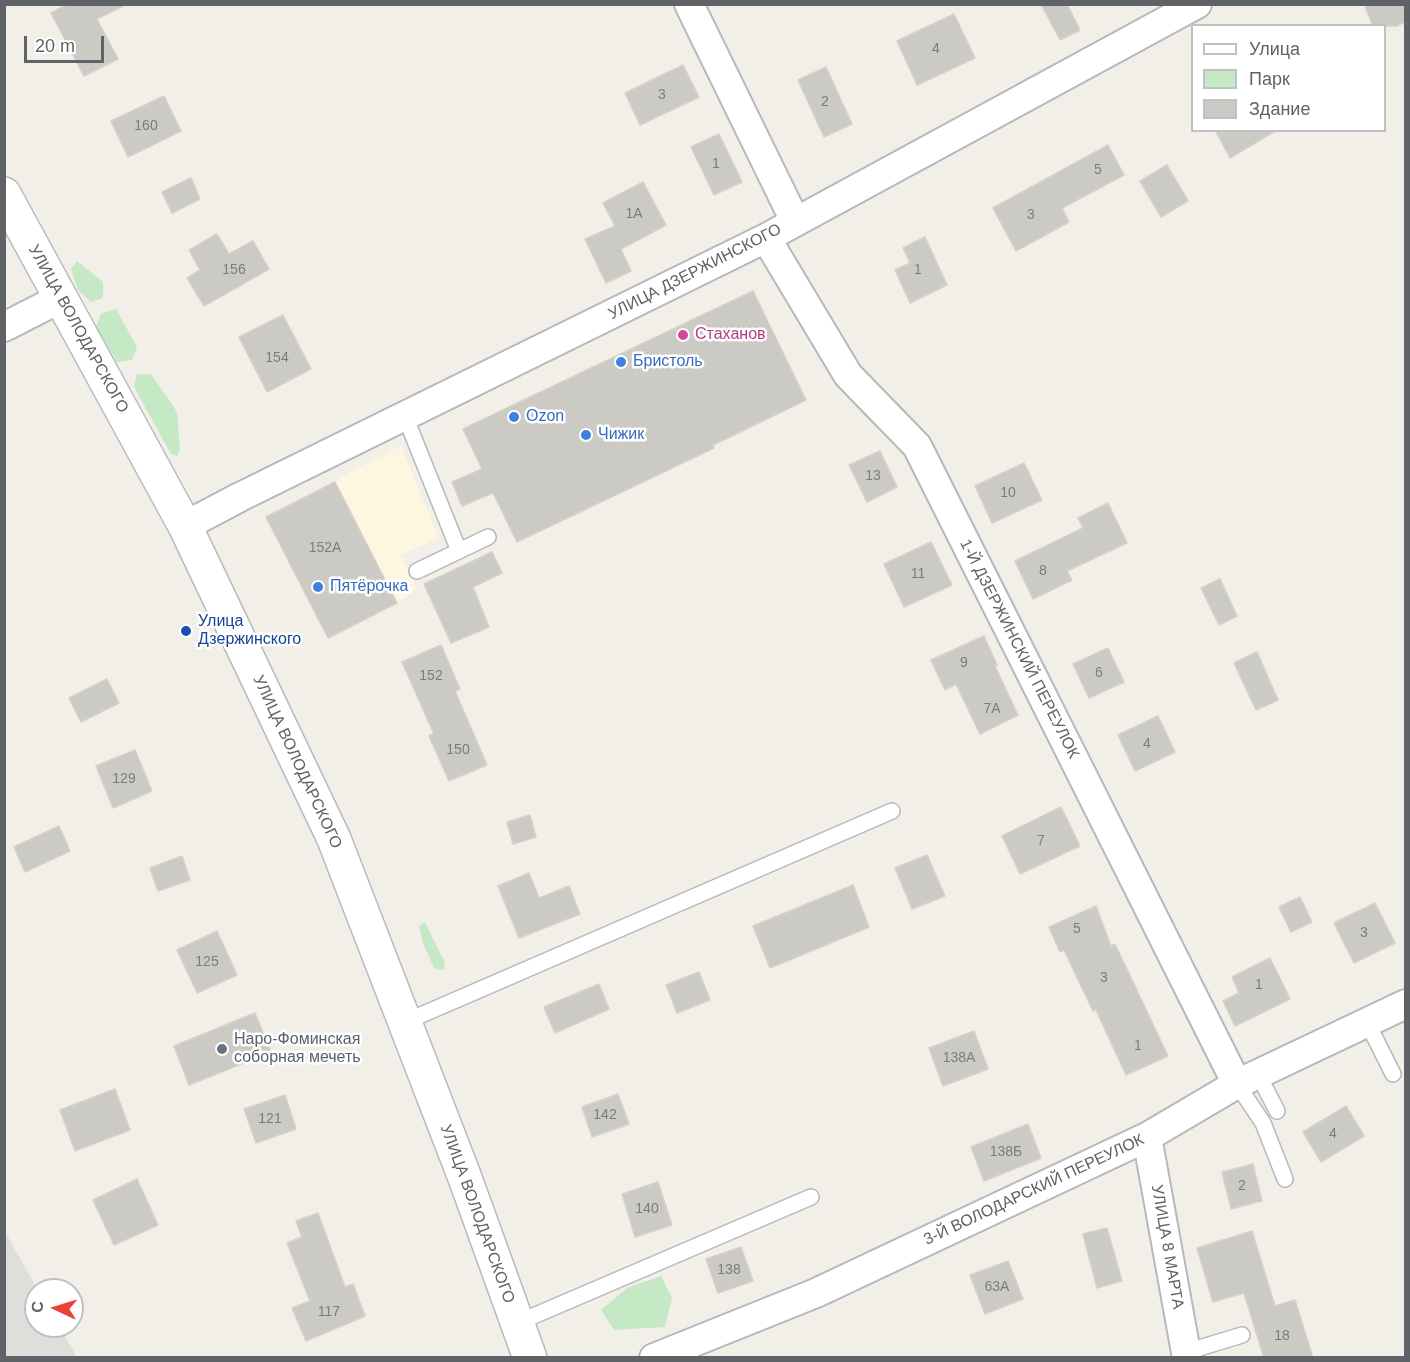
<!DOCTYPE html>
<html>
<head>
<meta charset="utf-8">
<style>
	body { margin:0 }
	#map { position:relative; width:1410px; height:1362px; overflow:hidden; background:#f1efe8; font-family:Helvetica,sans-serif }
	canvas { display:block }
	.frame { position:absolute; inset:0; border:6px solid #5f6368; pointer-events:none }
	.legend { position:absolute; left:1191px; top:24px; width:195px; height:108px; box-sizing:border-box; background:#fff; border:2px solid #bfc1c3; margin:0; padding:8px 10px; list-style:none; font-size:18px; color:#5f6368 }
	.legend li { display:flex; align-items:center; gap:12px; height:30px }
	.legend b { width:30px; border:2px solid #bfc1c3 }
	.north { position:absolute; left:24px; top:1278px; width:60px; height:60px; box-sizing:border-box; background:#fff; border:2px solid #bfc1c3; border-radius:50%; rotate:274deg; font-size:16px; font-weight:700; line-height:24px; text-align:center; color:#5f6368 }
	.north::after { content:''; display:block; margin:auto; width:21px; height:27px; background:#ea4335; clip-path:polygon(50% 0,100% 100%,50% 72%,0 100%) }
	.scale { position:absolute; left:24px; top:36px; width:80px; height:27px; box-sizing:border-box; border:3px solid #5f6368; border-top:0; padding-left:8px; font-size:18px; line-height:21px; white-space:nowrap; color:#5f6368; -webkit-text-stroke:4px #fff; paint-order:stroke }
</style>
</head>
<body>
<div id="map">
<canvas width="1410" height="1362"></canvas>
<div class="frame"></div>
<ul class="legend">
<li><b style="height:8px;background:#fff"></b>Улица</li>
<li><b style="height:16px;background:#c5e8c5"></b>Парк</li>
<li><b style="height:16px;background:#cccac5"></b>Здание</li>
</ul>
<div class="north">С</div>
<div class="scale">20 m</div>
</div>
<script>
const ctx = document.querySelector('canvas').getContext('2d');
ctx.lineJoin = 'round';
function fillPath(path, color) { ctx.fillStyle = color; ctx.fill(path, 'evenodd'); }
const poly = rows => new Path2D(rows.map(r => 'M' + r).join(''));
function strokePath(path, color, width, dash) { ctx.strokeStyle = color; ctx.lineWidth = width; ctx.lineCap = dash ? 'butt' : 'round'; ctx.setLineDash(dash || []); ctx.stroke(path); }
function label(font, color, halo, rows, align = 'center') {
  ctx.font = font + ' Helvetica,sans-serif'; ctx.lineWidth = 5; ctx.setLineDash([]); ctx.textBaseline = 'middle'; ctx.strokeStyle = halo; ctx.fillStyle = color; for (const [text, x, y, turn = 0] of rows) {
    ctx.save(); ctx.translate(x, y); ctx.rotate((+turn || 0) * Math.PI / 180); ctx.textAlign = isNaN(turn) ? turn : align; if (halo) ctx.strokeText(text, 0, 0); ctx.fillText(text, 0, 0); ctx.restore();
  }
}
fillPath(poly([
	[401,446,439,538,400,555,417,589,397,603,328,638,266,517,335,482,340,477]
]), '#fef7e0');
fillPath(poly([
	[4,1230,38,1290,36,1290,36,1326,59,1326,77,1357,5,1357]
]), '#e0deda');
fillPath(poly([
	[77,261,103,282,103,298,91,302,78,290,71,269],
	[116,309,137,347,132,360,117,362,96,327,101,314],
	[137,374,151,374,177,412,180,449,177,456,171,454,134,387],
	[425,922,445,963,444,970,434,968,423,943,419,926],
	[661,1276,672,1298,665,1327,614,1330,601,1310,627,1288]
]), '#c5e8c5');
const building = poly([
	[68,4,127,4,97,19,118,59,84,76,51,13,68,4],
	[1041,4,1067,4,1080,30,1060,40,1041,4],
	[1364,4,1406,4,1406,21,1397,26,1373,26,1364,4],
	[954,14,975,58,917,85,897,41,954,14],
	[683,65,699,97,640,125,625,93,683,65],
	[826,67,852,124,824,137,798,80,826,67],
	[164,96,181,131,128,157,111,121,164,96],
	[1215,130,1277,130,1230,158,1215,130],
	[719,134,742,182,714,195,691,147,719,134],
	[1108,145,1124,175,1062,208,1069,222,1016,251,993,208,1108,145],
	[1167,165,1188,201,1161,217,1140,181,1167,165],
	[191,178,200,199,172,213,162,192,191,178],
	[643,182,666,225,621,249,631,271,606,283,585,239,615,226,603,203,643,182],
	[217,234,229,254,253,241,269,269,204,306,187,278,200,270,189,250,217,234],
	[925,237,947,285,910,303,895,270,910,263,903,248,925,237],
	[753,291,806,400,713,445,714,448,517,542,493,493,462,506,452,482,482,469,463,429,753,291],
	[283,315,311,369,267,392,239,337,283,315],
	[880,451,897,487,867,502,849,465,880,451],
	[1024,463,1042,500,992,523,975,486,1024,463],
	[335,482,397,603,328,638,266,517,335,482],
	[1108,503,1127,543,1067,571,1072,580,1033,599,1015,561,1083,528,1078,518,1108,503],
	[931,542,952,585,904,607,884,564,931,542],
	[492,552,502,573,473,587,489,627,451,643,424,584,492,552],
	[1220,579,1237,616,1219,625,1201,588,1220,579],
	[984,636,997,665,995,666,1018,715,980,734,956,684,945,690,931,660,984,636],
	[441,645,460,689,455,691,487,765,449,781,429,736,434,734,402,662,441,645],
	[1108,648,1124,682,1089,698,1073,664,1108,648],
	[1257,652,1278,700,1256,710,1234,663,1257,652],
	[107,679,119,703,81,722,69,698,107,679],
	[1158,716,1175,752,1135,771,1118,735,1158,716],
	[135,750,152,791,113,808,96,766,135,750],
	[1061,807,1080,846,1020,874,1002,836,1061,807],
	[530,815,536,837,513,844,507,822,530,815],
	[59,826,70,851,25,872,14,847,59,826],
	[927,855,945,896,912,909,895,868,927,855],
	[182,856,190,880,158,891,150,868,182,856],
	[529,873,539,898,569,886,580,914,519,938,498,886,529,873],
	[853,885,869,927,770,968,753,926,853,885],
	[1300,897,1312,922,1291,932,1279,907,1300,897],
	[1375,903,1395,943,1354,963,1334,923,1375,903],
	[1096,906,1111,946,1115,944,1168,1056,1126,1075,1096,1010,1093,1011,1064,950,1060,952,1049,927,1096,906],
	[217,931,237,975,197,993,177,950,217,931],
	[1270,958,1290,999,1235,1026,1223,1001,1239,993,1232,977,1270,958],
	[699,972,710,1000,677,1013,666,985,699,972],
	[599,984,609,1009,555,1033,544,1007,599,984],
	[255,1013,271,1052,189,1085,174,1046,255,1013],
	[974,1031,988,1069,943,1086,929,1048,974,1031],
	[115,1089,130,1130,75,1151,60,1110,115,1089],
	[618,1094,629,1124,592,1137,582,1107,618,1094],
	[285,1095,296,1129,256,1143,244,1109,285,1095],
	[1346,1106,1364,1136,1321,1162,1303,1132,1346,1106],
	[1028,1124,1041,1158,984,1181,971,1147,1028,1124],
	[1253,1164,1262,1201,1231,1209,1222,1172,1253,1164],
	[137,1179,158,1225,114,1245,93,1200,137,1179],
	[658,1182,672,1225,635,1237,622,1194,658,1182],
	[318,1213,345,1287,353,1284,365,1316,306,1341,292,1308,310,1301,287,1243,302,1237,296,1221,318,1213],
	[1107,1228,1122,1281,1097,1288,1083,1234,1107,1228],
	[1252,1231,1275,1306,1295,1300,1313,1358,1264,1358,1244,1293,1213,1302,1197,1248,1252,1231],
	[741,1247,753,1281,718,1293,706,1259,741,1247],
	[1008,1261,1023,1299,985,1314,970,1275,1008,1261]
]);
fillPath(building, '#cccac5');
strokePath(building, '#d6d1c6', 1.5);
const lane = poly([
	[405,416,459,551],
	[417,571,488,537],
	[405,1022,892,811],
	[1367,1022,1393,1074],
	[1258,1074,1277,1111],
	[1237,1084,1263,1123,1285,1179],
	[517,1323,811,1197],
	[1186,1352,1242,1335]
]);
const street = poly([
	[689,4,795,221],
	[766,238,848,375,917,446,1237,1084],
	[4,327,61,298],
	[185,526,240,497,766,238,1197,4],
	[1147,1137,1187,1358],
	[654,1358,816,1293,1147,1137,1237,1084,1406,1004]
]);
const secondary = poly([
	[4,194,185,526,334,839,465,1178,530,1358]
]);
strokePath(lane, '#b5b8bc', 18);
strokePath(street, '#b5b8bc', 32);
strokePath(secondary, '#b6babf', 36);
strokePath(lane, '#fff', 15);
strokePath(street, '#fff', 28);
strokePath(secondary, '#fff', 33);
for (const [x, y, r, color] of [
	[683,335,6,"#d1479c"],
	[621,362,6,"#3f7fe0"],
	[514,417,6,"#3f7fe0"],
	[586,435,6,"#3f7fe0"],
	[318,587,6,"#3f7fe0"],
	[186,631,6,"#1a4fb4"],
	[222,1049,6,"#6b7280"]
]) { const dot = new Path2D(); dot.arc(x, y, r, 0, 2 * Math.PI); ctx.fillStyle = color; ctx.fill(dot); strokePath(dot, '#fff', 2); }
label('14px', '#7a7d7f', null, [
	["4",936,49],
	["3",662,95],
	["2",825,102],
	["160",146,126],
	["1",716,164],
	["5",1098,170],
	["1А",634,214],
	["3",1031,215],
	["156",234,270],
	["1",918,270],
	["154",277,358],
	["13",873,476],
	["10",1008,493],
	["152А",325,548],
	["8",1043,571],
	["11",918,574],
	["9",964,663],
	["6",1099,673],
	["152",431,676],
	["7А",992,709],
	["4",1147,744],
	["150",458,750],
	["129",124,779],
	["7",1041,841],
	["5",1077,929],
	["3",1364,933],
	["125",207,962],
	["3",1104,978],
	["1",1259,985],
	["1",1138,1046],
	["138А",959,1058],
	["142",605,1115],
	["121",270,1119],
	["4",1333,1134],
	["138Б",1006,1152],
	["2",1242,1186],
	["140",647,1209],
	["138",729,1270],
	["63А",997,1287],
	["117",329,1312],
	["18",1282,1336]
]);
label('16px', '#5f6368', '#fff', [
	["УЛИЦА ДЗЕРЖИНСКОГО",695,272,-27],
	["УЛИЦА ВОЛОДАРСКОГО",78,329,61],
	["1-Й ДЗЕРЖИНСКИЙ ПЕРЕУЛОК",1019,649,63],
	["УЛИЦА ВОЛОДАРСКОГО",297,762,65],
	["3-Й ВОЛОДАРСКИЙ ПЕРЕУЛОК",1034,1190,-25],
	["УЛИЦА ВОЛОДАРСКОГО",477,1214,70],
	["УЛИЦА 8 МАРТА",1167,1247,80]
]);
label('16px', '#b23c85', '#fff', [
	["Стаханов",695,335]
], 'left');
label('16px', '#366cbe', '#fff', [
	["Бристоль",633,362],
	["Ozon",526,417],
	["Чижик",598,435],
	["Пятёрочка",330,587]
], 'left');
label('16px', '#164399', '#fff', [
	["Улица",198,622],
	["Дзержинского",198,640]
], 'left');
label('16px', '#5b616d', '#fff', [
	["Наро-Фоминская",234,1040],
	["соборная мечеть",234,1058]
], 'left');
</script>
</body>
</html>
